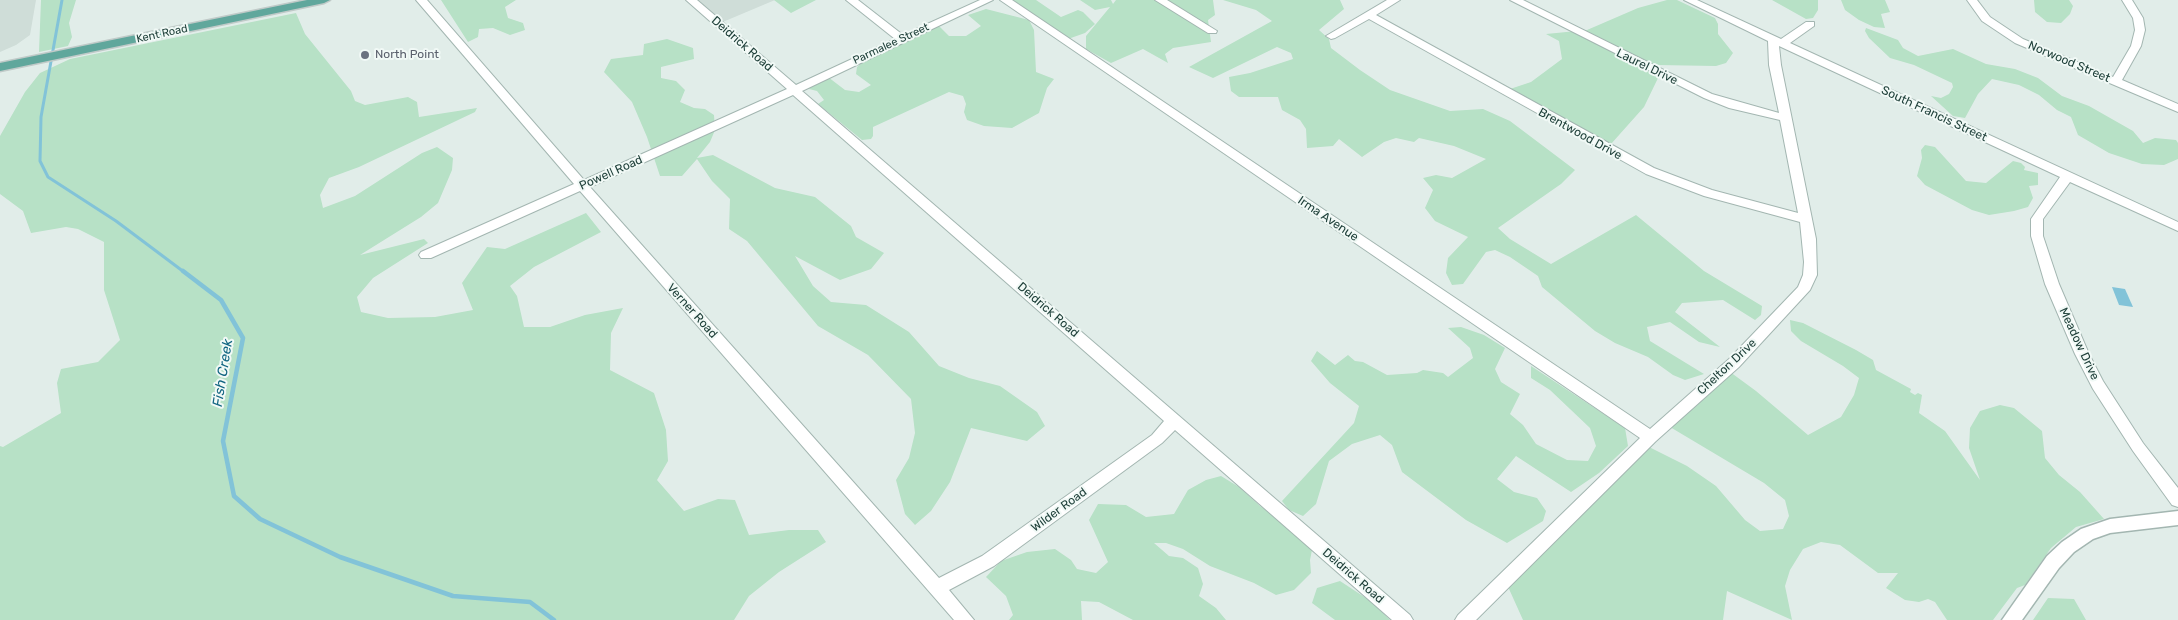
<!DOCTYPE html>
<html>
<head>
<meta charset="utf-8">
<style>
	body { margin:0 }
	canvas { display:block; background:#e1ede9 }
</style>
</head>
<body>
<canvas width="2178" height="620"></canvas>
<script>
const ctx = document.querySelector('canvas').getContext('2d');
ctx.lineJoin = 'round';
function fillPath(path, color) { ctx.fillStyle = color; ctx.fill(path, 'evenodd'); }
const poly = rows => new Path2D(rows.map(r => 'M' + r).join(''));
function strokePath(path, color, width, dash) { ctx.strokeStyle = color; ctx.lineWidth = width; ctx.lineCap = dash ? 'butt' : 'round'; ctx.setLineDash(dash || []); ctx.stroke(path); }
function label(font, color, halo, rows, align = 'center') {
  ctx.font = font + ' Rubik,sans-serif'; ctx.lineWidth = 4; ctx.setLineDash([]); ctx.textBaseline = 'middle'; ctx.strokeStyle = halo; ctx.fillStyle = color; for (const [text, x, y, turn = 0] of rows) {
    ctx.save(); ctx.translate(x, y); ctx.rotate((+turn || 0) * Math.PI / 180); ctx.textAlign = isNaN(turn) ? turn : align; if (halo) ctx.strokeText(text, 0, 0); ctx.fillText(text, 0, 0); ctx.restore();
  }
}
fillPath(poly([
	[0,0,36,0,30,35,16,45,0,52],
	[691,0,775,0,718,24]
]), '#cfddd8');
fillPath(poly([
	[41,0,76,0,69,23,72,37,68,46,39,52],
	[441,0,516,0,505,7,508,18,523,23,525,30,510,35,493,28,479,29,478,37,468,42],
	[774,0,816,0,791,13],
	[1005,0,1036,0,1061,17,1078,10,1083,12,1095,24,1085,33,1068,39],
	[1080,0,1111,0,1113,4,1116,0,1213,0,1215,15,1208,20,1211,42,1173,48,1165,54,1168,63,1143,49,1111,63,1086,49,1086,36,1110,7,1095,10],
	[1223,0,1340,0,1344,9,1319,30,1329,39,1331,48,1360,70,1390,90,1450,111,1483,109,1510,121,1575,170,1561,184,1498,228,1510,239,1551,264,1636,215,1704,271,1762,306,1761,315,1755,320,1723,300,1682,303,1675,312,1720,347,1699,342,1670,322,1647,327,1650,341,1704,374,1685,380,1673,375,1648,357,1615,343,1595,331,1542,287,1538,276,1510,257,1495,250,1486,252,1463,284,1452,285,1446,273,1448,258,1468,237,1435,221,1425,208,1433,190,1423,178,1436,175,1452,178,1486,159,1454,146,1419,138,1414,142,1396,138,1384,142,1362,157,1339,139,1333,146,1307,148,1306,129,1300,120,1282,110,1278,97,1239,97,1231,91,1229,77,1250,73,1293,59,1291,53,1277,47,1213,78,1189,67,1272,21,1256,10],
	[1667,0,1677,0,1715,18,1718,24,1718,34,1733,53,1726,63,1716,66,1657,65,1659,76,1644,107,1611,144,1510,89,1531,82,1562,59,1559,41,1546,34,1587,30,1638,8],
	[1772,0,1818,0,1818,10,1813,18,1806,19],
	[1841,0,1885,0,1890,12,1881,14,1885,28,1874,27,1859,20,1845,10],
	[2034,0,2069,0,2073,6,2070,14,2061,23,2047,22,2035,12],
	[986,9,1029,20,1034,30,1036,72,1054,79,1047,88,1039,113,1012,128,984,126,967,120,964,112,966,104,963,96,949,92,873,127,873,136,871,139,862,140,818,104,824,100,817,91,809,89,811,84,828,77,845,90,859,92,871,85,856,74,857,67,863,62,938,25,949,36,966,36,981,26,968,15],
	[296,13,305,34,351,91,355,101,365,105,408,97,417,102,419,117,477,108,475,112,359,167,329,178,320,195,323,208,355,196,422,153,437,147,453,158,452,170,438,203,421,217,360,255,424,239,428,243,373,278,357,297,361,312,388,318,435,317,473,310,462,283,487,247,505,249,586,213,601,232,534,267,510,286,517,296,524,327,550,327,585,315,623,308,611,333,610,370,654,393,666,430,668,461,657,480,684,511,718,499,735,500,749,535,789,530,818,530,826,542,779,572,749,596,734,620,0,620,0,446,3,447,61,413,57,383,61,369,98,362,120,340,104,290,104,242,78,229,66,227,31,233,23,211,0,194,0,136,25,92,40,73,70,59],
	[1866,28,1898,40,1903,48,1918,56,1953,49,1986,64,2015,69,2038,78,2062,96,2089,106,2133,131,2143,143,2155,138,2176,140,2178,143,2178,159,2164,165,2142,164,2109,153,2078,135,2071,117,2057,110,2039,95,2019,85,1992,79,1978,94,1965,118,1953,116,1931,96,1941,98,1949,94,1953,87,1952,83,1914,65,1890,58,1869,38,1865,31],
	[667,39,693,48,694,59,661,67,661,78,676,81,685,90,680,102,694,108,705,109,714,115,715,130,710,142,697,158,713,155,775,188,815,197,851,226,856,237,884,253,871,269,840,280,795,256,813,286,831,302,866,305,909,332,939,366,969,378,1000,386,1037,412,1045,426,1027,441,971,428,950,482,931,511,915,525,905,514,896,480,909,458,915,433,911,399,868,355,818,326,747,241,729,229,730,199,712,181,697,159,682,176,660,176,647,137,632,102,604,72,611,59,643,55,644,44],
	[1925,145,1935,147,1966,181,1986,183,2013,161,2021,163,2025,167,2024,170,2038,173,2038,185,2029,186,2033,198,2028,207,2014,211,1989,215,1972,210,1925,185,1917,176,1922,158,1921,150],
	[1790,320,1803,323,1856,350,1873,360,1876,370,1911,389,1910,392,1915,395,1918,393,1922,395,1919,413,1945,431,1980,480,1969,448,1970,428,1980,411,2000,405,2014,408,2042,431,2045,458,2059,475,2080,492,2104,519,2076,527,2051,548,2025,585,2017,588,1993,620,1947,620,1935,602,1928,599,1919,602,1905,600,1886,588,1898,573,1878,573,1840,545,1821,542,1803,549,1790,570,1785,586,1792,620,1727,591,1723,620,1523,620,1505,580,1643,444,1687,466,1716,486,1745,520,1760,531,1783,529,1789,516,1785,500,1764,483,1665,424,1726,369,1756,391,1808,435,1841,417,1854,395,1859,378,1843,366,1801,341,1791,331],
	[1461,327,1484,335,1505,348,1495,369,1501,382,1520,394,1510,414,1523,425,1536,444,1567,460,1588,461,1596,446,1590,428,1550,390,1531,378,1531,366,1625,428,1628,446,1599,473,1571,492,1516,456,1497,479,1514,492,1537,498,1546,511,1543,521,1507,543,1466,520,1402,472,1392,445,1380,435,1352,444,1329,461,1316,504,1303,516,1289,510,1282,501,1354,423,1359,406,1330,383,1311,361,1317,351,1335,365,1348,355,1355,361,1363,362,1387,375,1417,373,1423,370,1443,373,1448,377,1473,358,1470,348,1448,328],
	[1221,476,1239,487,1260,506,1313,545,1310,560,1311,573,1294,590,1276,595,1254,583,1210,566,1183,549,1166,543,1154,543,1169,556,1183,558,1198,568,1203,584,1199,596,1216,608,1226,620,1133,620,1099,602,1081,601,1082,620,1009,620,1013,615,1006,596,986,577,1001,561,1027,552,1055,549,1071,560,1077,569,1096,573,1108,562,1089,520,1098,504,1126,505,1146,517,1174,514,1188,490,1206,480],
	[1340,581,1372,602,1390,620,1335,620,1312,603,1317,588],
	[2048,598,2074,599,2086,620,2033,620]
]), '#b7e1c6');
fillPath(poly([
	[2112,287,2125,289,2133,307,2119,305]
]), '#82c3d8');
strokePath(poly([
	[62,0,41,117,40,161,48,177,116,221,184,272]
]), '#82c3d8', 3);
strokePath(poly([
	[183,271,221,300,243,338,223,441,234,496,260,519,340,557,453,596,530,602,554,620]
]), '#82c3d8', 4.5);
const minor = poly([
	[416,0,427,0,584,180,787,89,686,0,697,0,796,85,895,39,846,0,858,0,903,35,980,0,993,0,802,91,1410,615,1413,620,1392,620,1175,430,1162,443,994,566,949,590,974,620,954,620,580,191,431,258,421,258,419,255,421,252,574,184,416,0],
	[793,95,1164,421,1152,435,982,556,939,578,590,187,793,95],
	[1000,0,1012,0,1650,429,1729,359,1798,287,1803,275,1804,262,1800,222,1704,196,1646,174,1369,19,1335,38,1331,39,1326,36,1387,0,1400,0,1376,15,1654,168,1712,190,1798,213,1780,120,1729,108,1704,98,1510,0,1523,0,1712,94,1779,113,1769,65,1768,41,1684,0,1697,0,1781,39,1806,22,1814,22,1814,26,1790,43,2178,222,2178,231,2070,182,2043,219,2043,236,2059,284,2089,354,2103,381,2143,443,2178,488,2178,507,2172,505,2133,451,2093,389,2075,354,2045,284,2031,236,2031,219,2060,177,1779,46,1781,65,1816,239,1817,275,1810,290,1739,367,1656,441,1476,620,1455,620,1458,615,1640,438,1000,0],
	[1155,0,1167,0,1217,31,1216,33,1208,33,1155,0],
	[1967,0,1977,0,1990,17,2023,39,2113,77,2131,46,2135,30,2133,18,2122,0,2132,0,2143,18,2145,30,2141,46,2122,80,2178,104,2178,112,2015,43,1982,21,1967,0]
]);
const tertiary = poly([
	[2178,511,2178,525,2110,533,2093,539,2074,552,2059,568,2022,620,2002,620,2047,556,2062,542,2081,529,2110,519,2178,511]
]);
const primary = poly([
	[307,0,330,0,324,3,0,71,0,63,307,0]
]);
strokePath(minor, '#a3b6b1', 2);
strokePath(tertiary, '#a3b6b1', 3);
strokePath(primary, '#c0cac8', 3);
fillPath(minor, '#fff');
fillPath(tertiary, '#fff');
fillPath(primary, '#60a79c');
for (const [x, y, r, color] of [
	[365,55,5,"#6b7280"]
]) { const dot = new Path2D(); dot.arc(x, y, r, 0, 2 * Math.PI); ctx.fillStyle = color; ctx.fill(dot); strokePath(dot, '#f1f9f6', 2); }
label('11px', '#1f403a', '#f1f9f6', [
	["Kent Road",162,34,-12],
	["Parmalee Street",891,44,-25]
]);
label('12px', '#1f403a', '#f1f9f6', [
	["Deidrick Road",742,44,41],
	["Norwood Street",2069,62,23],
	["Laurel Drive",1647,67,26],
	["South Francis Street",1934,114,25],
	["Brentwood Drive",1580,134,29],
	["Powell Road",611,173,-24],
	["Irma Avenue",1328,219,34],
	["Deidrick Road",1048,310,41],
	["Verner Road",692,311,48],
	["Meadow Drive",2079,344,65],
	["Chelton Drive",1727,367,-43],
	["Wilder Road",1059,510,-36],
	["Deidrick Road",1353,576,41]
]);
label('12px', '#5b616d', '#f1f9f6', [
	["North Point",375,55]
], 'left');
label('italic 14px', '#126582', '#f1f9f6', [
	["Fish Creek",223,373,-81]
]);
</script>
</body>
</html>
